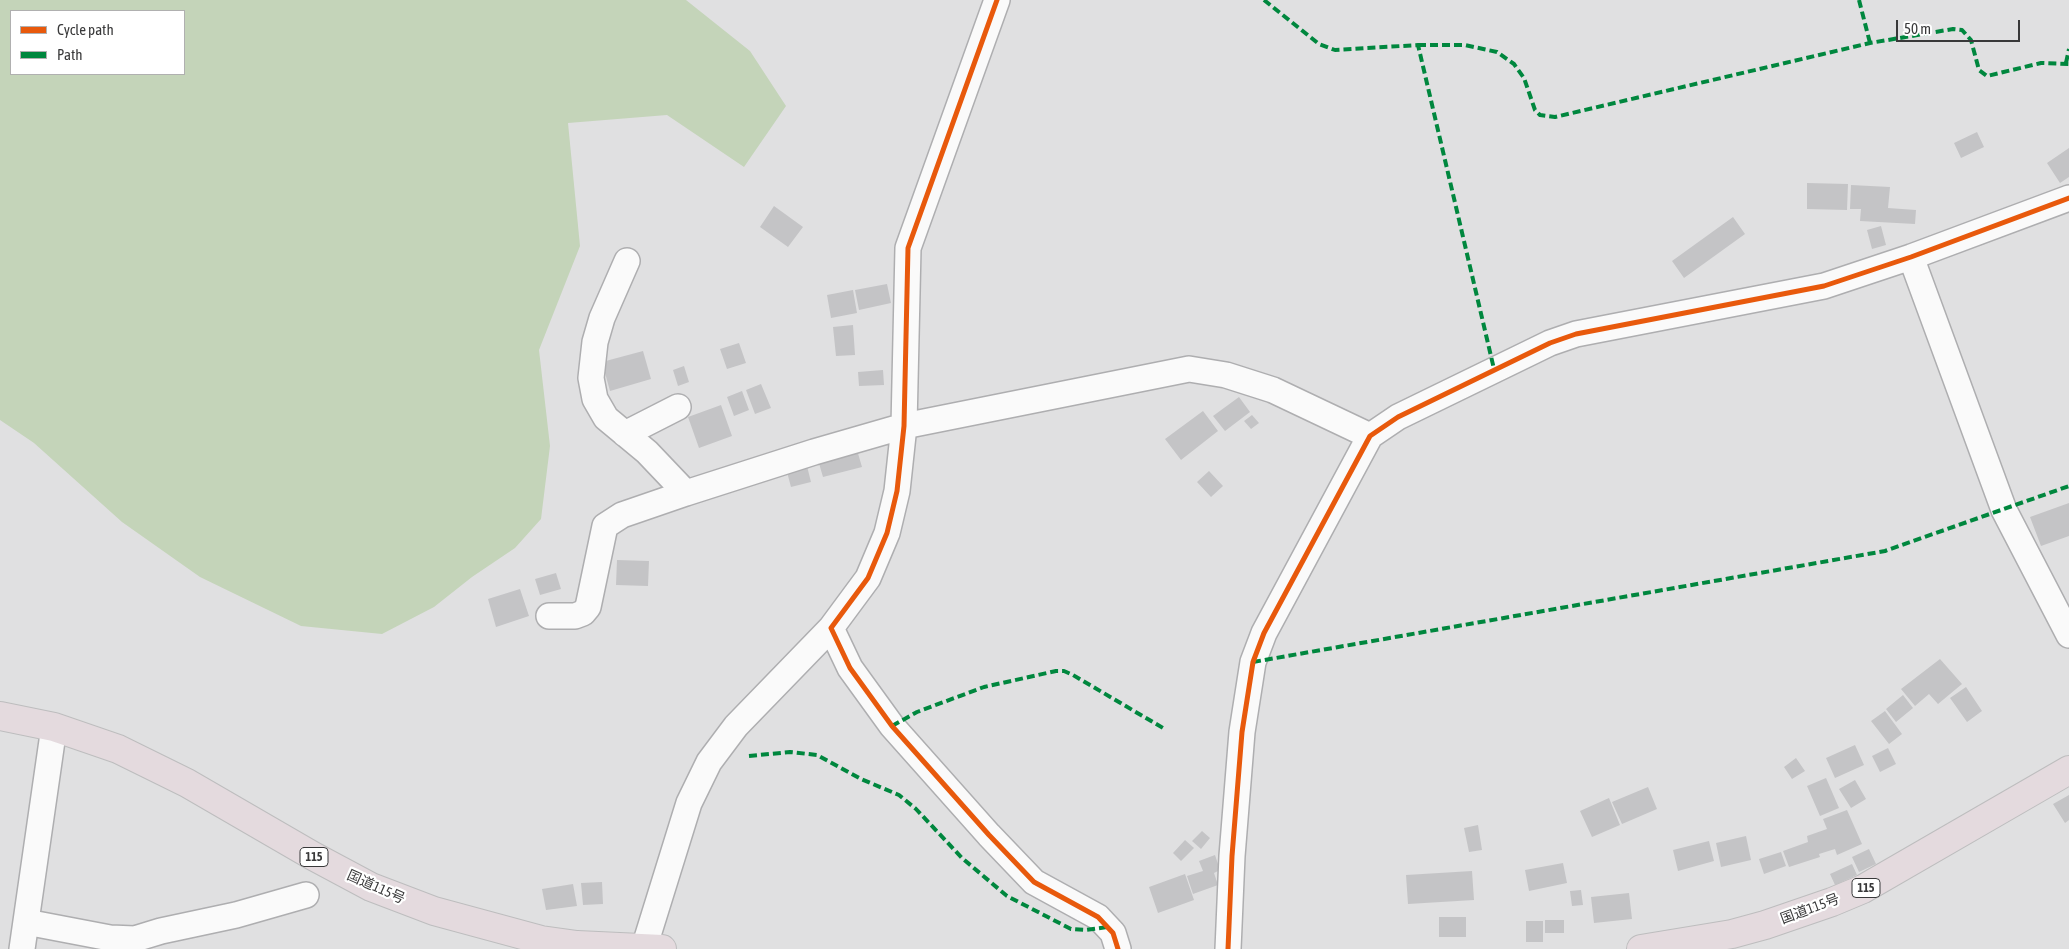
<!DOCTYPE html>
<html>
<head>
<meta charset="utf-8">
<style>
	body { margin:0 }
	#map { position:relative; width:2069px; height:949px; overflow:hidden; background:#e0e0e1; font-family:"Asap Condensed",sans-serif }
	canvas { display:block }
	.legend { position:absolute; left:10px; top:10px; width:175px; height:65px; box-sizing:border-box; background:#fff; border:1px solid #b0b0b0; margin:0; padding:6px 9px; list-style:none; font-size:15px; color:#39393a }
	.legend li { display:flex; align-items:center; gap:10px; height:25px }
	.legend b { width:25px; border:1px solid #b0b0b0 }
	.scale { position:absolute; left:1896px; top:20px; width:124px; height:22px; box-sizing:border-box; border:2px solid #39393a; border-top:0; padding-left:6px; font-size:15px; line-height:18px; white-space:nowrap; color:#39393a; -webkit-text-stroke:4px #fff; paint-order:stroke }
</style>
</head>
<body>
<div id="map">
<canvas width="2069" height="949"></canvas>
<ul class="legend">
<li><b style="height:6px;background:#e8590c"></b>Cycle path</li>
<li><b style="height:6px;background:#00873e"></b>Path</li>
</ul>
<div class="scale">50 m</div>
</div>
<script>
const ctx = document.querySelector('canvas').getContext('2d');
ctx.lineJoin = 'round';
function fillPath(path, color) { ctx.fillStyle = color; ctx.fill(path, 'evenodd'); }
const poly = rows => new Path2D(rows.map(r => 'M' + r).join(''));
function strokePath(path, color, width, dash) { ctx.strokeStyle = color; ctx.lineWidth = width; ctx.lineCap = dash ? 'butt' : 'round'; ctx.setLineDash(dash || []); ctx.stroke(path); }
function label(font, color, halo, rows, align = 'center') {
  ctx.font = font + ' "Asap Condensed","Noto Sans JP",sans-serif'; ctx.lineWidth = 4.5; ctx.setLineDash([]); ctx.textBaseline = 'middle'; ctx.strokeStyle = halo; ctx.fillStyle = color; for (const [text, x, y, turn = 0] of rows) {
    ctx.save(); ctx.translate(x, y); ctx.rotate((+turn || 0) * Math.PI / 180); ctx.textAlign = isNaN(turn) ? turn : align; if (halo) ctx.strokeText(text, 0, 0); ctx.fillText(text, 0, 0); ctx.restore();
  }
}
fillPath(poly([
	[0,0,686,0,750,51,786,106,744,167,667,115,568,123,580,246,539,350,550,446,541,519,515,548,472,577,434,607,382,634,301,626,200,577,122,522,34,443,0,420],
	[11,11,184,11,184,74,11,74]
]), '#c4d4b9');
fillPath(poly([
	[1977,132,1984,147,1961,158,1954,143],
	[2069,148,2069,177,2060,183,2047,163],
	[1807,183,1848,184,1847,210,1807,209],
	[1851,185,1890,187,1888,208,1916,210,1915,224,1860,221,1861,209,1850,209],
	[774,206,803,227,788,247,760,227],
	[1733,217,1745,234,1684,278,1672,261],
	[1881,226,1886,245,1872,249,1867,230],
	[887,284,891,303,859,310,855,290],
	[853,290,857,313,831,318,827,295],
	[853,325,855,355,836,356,833,327],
	[739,343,746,363,727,369,720,349],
	[643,351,651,379,610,391,602,362],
	[684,366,689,382,678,386,673,370],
	[883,370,884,385,859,386,858,372],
	[761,384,771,408,755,414,746,390],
	[742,391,749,410,734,416,727,397],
	[1239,397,1250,412,1225,431,1213,416],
	[721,405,732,436,699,448,688,417],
	[1203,411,1218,431,1181,460,1165,439],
	[1252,415,1259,423,1251,429,1244,421],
	[857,450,862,467,823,477,818,460],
	[807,466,811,482,791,487,787,472],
	[1209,471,1223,486,1211,497,1197,482],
	[2069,503,2069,536,2041,546,2030,517],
	[617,560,649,561,648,586,616,585],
	[556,573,561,589,540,595,535,579],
	[520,589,529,616,496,627,488,599],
	[1940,659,1962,684,1938,704,1929,694,1915,706,1901,689],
	[1966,687,1982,711,1967,722,1950,698],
	[1903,695,1913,708,1896,722,1886,709],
	[1885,711,1902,734,1889,744,1871,721],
	[1855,745,1864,765,1835,778,1826,758],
	[1888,748,1896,764,1880,772,1872,756],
	[1796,758,1805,771,1792,779,1784,767],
	[1826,778,1839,808,1820,816,1807,786],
	[1855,780,1866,799,1851,808,1839,789],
	[1648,787,1657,809,1622,824,1612,802],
	[2069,795,2069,820,2065,823,2053,804],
	[1609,798,1620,825,1592,837,1580,811],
	[1847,810,1862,844,1837,855,1835,849,1819,854,1820,857,1789,867,1783,851,1808,842,1807,836,1827,829,1823,819],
	[1478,825,1482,850,1469,852,1464,828],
	[1202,831,1210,838,1201,849,1192,841],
	[1746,836,1751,860,1721,867,1716,843],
	[1185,840,1194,848,1181,861,1173,853],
	[1709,841,1714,861,1678,871,1673,850],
	[1869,849,1876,864,1859,872,1852,857],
	[1781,852,1786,866,1764,874,1759,859],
	[1215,855,1220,870,1214,873,1218,885,1193,894,1187,876,1203,871,1199,861],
	[1563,863,1567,883,1529,891,1525,870],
	[1852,864,1857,875,1835,885,1830,874],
	[1472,871,1474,900,1408,904,1406,875],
	[1185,874,1194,900,1158,913,1149,887],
	[602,882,603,904,583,905,581,883],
	[573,884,577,906,546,910,542,889],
	[1581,890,1583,905,1572,906,1570,891],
	[1629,893,1632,919,1594,923,1591,897],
	[1439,917,1466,917,1466,937,1439,937],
	[1545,920,1564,920,1564,933,1545,933],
	[1526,921,1543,921,1543,942,1526,942]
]), '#c4c4c6');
const minor = poly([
	[997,0,908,248,904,426,897,491,887,533,868,578,831,628,850,668,892,726,989,835,1034,882,1098,917,1113,933,1118,949],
	[1911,257,2004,510,2069,635],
	[627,261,602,318,595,342,591,378,595,399,606,418,647,452,686,493,814,452,904,426,1189,369,1226,375,1273,390,1370,436],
	[625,434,678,407],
	[549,616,575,616,583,613,588,607,605,526,622,515,686,493],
	[26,922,110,938,135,939,161,931,236,915,306,895],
	[644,948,689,803,709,762,736,726,831,628],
	[22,949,54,727],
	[1228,949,1232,856,1242,732,1253,662,1264,633,1370,436,1398,417,1550,343,1576,334,1824,286,1911,257,2069,198]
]);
const highway = poly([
	[0,716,54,727,118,749,187,783,313,856,371,887,434,911,541,940,577,945,662,949],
	[1641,949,1732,934,1765,925,1832,902,1863,889,2069,770]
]);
strokePath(minor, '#aeaeb0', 28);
strokePath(highway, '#bdbdbe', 30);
strokePath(minor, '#fafafa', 25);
strokePath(highway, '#e4dade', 28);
strokePath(poly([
	[1264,0,1319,44,1335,50,1418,45,1494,369],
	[1859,0,1870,43],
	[1418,45,1465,45,1497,52,1514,64,1524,78,1535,110,1540,115,1555,117,1870,43,1953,29,1962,30,1971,40,1979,70,1987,76,2041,63,2069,64],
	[2066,63,2069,49],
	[1253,662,1885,551,2069,486],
	[892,726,917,712,984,687,1056,671,1064,671,1073,675,1163,728],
	[749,756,790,752,817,755,861,779,899,795,916,809,962,858,1007,896,1071,929,1085,930,1108,927]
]), '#00873e', 4, [8, 4]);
strokePath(poly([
	[997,0,908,248,904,426,897,491,887,533,868,578,831,628,850,668,892,726,989,835,1034,882,1098,917,1113,933,1118,949],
	[1228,949,1232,856,1242,732,1253,662,1264,633,1370,436,1398,417,1550,343,1576,334,1824,286,1911,257,2069,198]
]), '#e8590c', 5);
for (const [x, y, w] of [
	[314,857,28],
	[1866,888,28]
]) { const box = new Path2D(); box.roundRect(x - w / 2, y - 9.5, w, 19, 4); ctx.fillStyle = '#fff'; ctx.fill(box); strokePath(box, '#39393a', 1); }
label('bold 12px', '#39393a', null, [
	["115",314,857],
	["115",1866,888]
]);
label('14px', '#39393a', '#fff', [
	["国道115号",376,887,24],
	["国道115号",1810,909,-20]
]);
</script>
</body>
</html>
